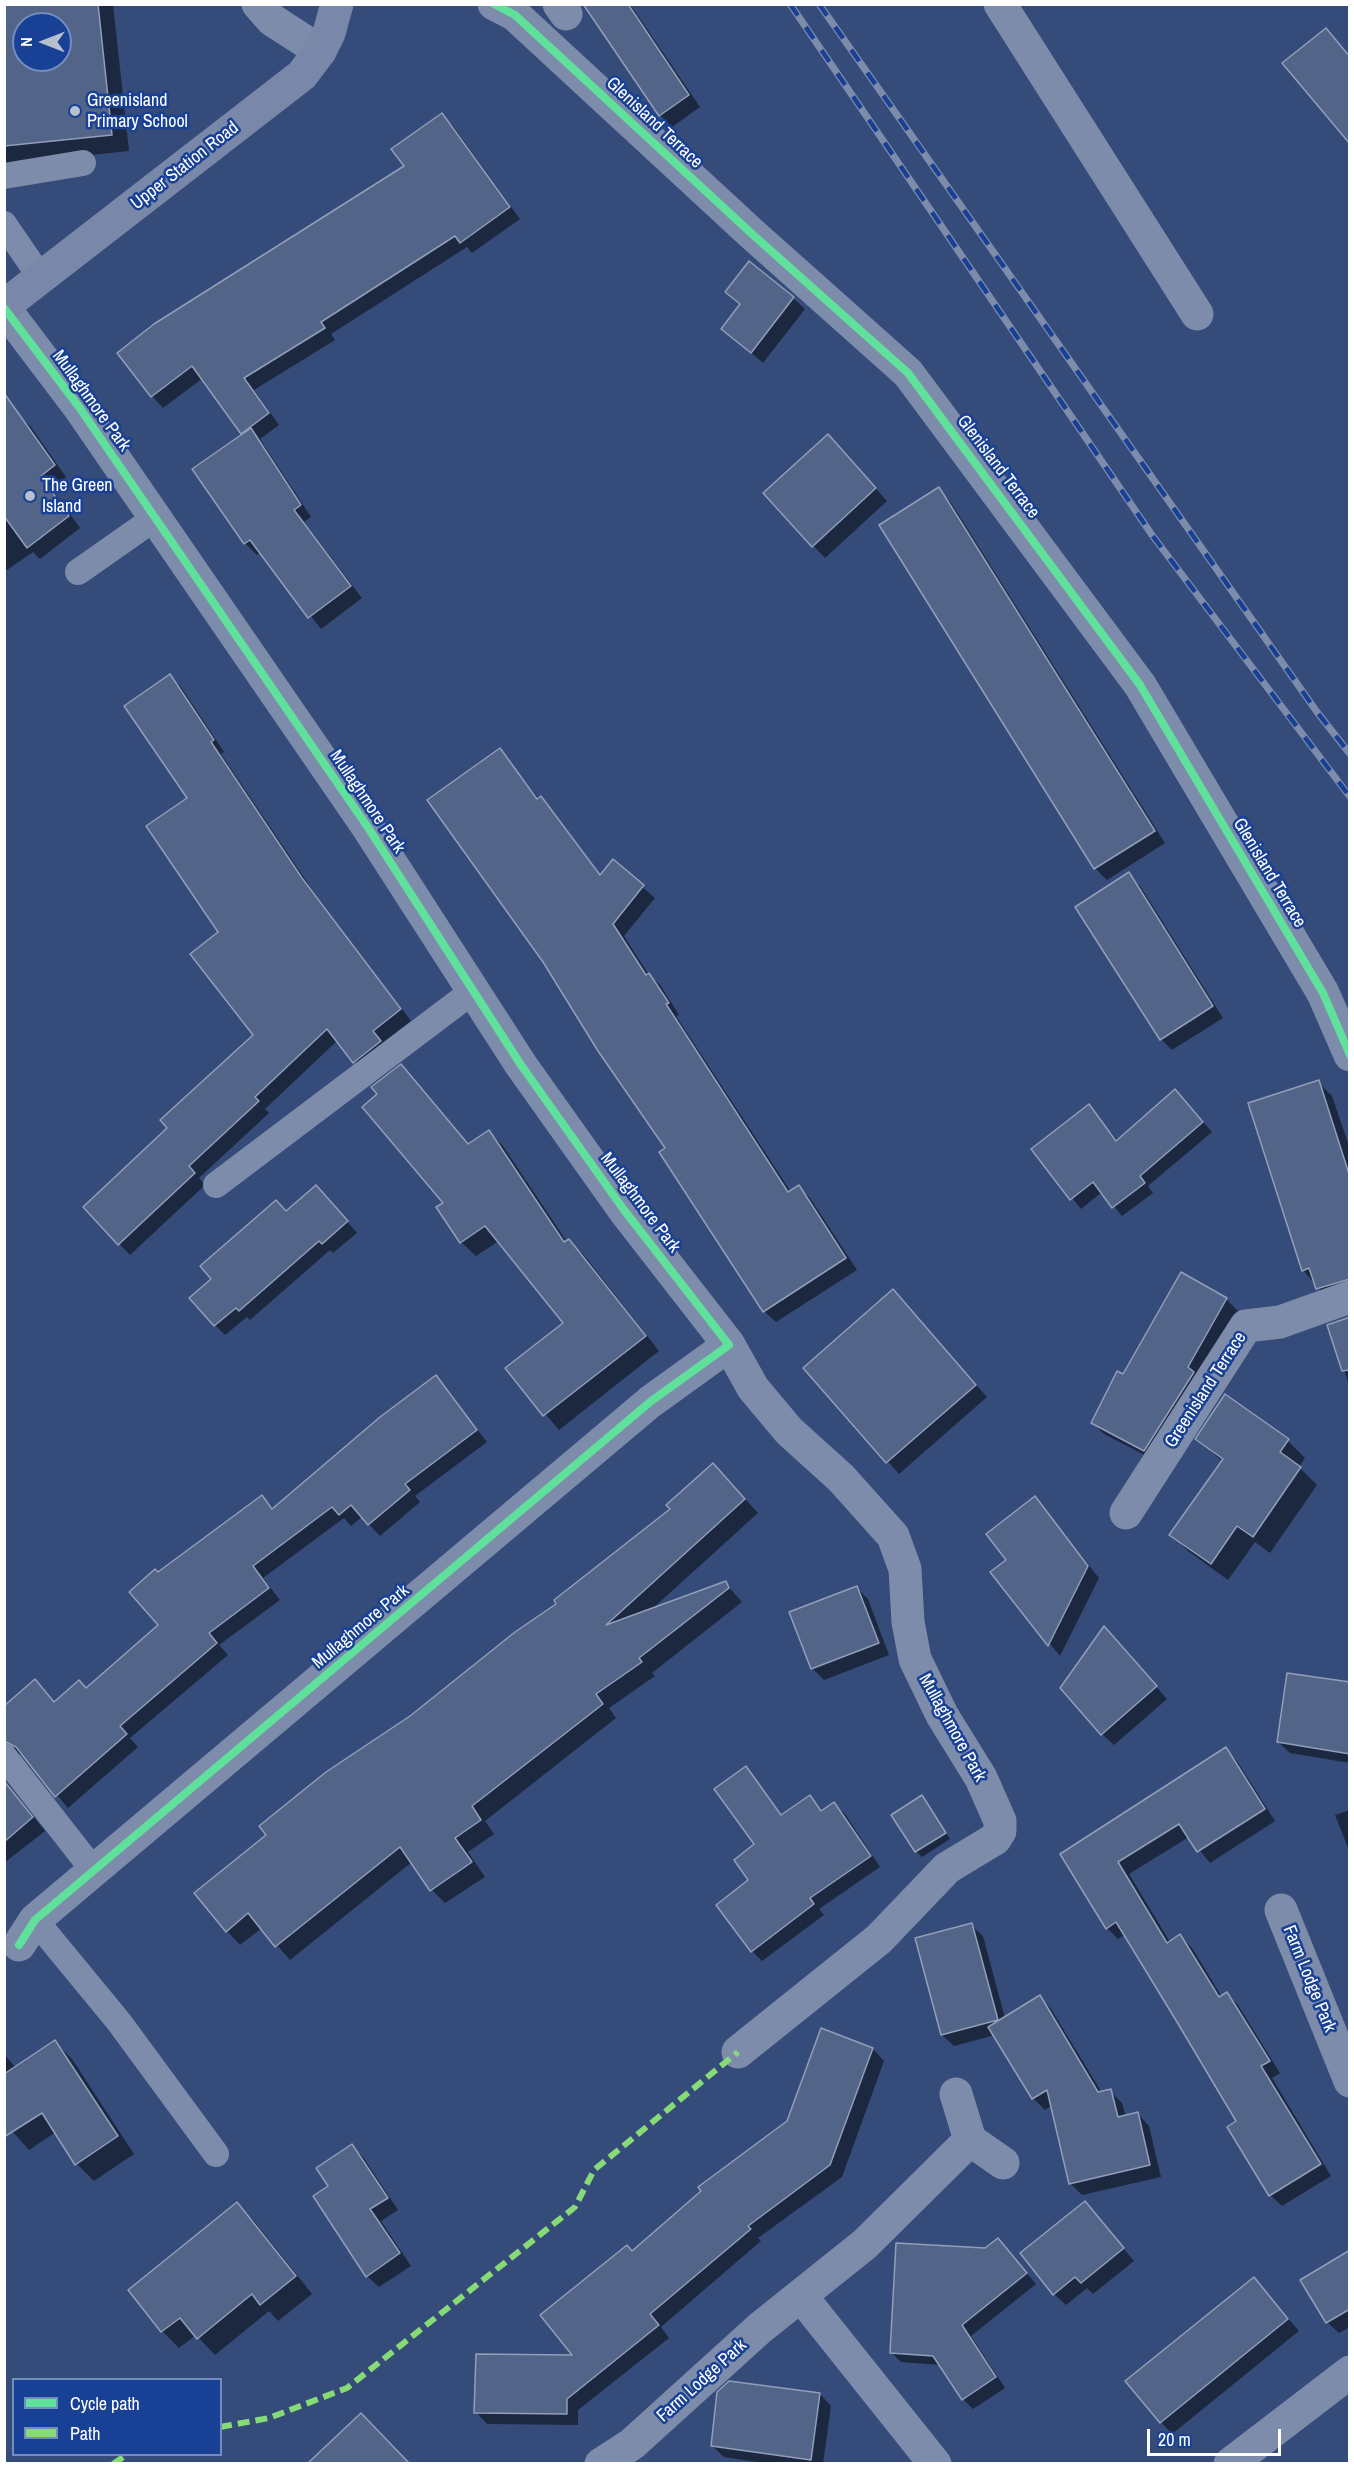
<!DOCTYPE html>
<html>
<head>
<meta charset="utf-8">
<style>
	body { margin:0 }
	#map { position:relative; width:1354px; height:2468px; overflow:hidden; background:#354b79; font-family:"Archivo Narrow",sans-serif }
	canvas { display:block }
	.frame { position:absolute; inset:0; border:6px solid #fff; pointer-events:none }
	.legend { position:absolute; left:12px; top:2378px; width:210px; height:78px; box-sizing:border-box; background:#184196; border:2px solid #748dc0; margin:0; padding:8px 10px; list-style:none; font-size:18px; color:#fff }
	.legend li { display:flex; align-items:center; gap:12px; height:30px }
	.legend b { width:30px; border:2px solid #748dc0 }
	.north { position:absolute; left:12px; top:12px; width:60px; height:60px; box-sizing:border-box; background:#184196; border:2px solid #748dc0; border-radius:50%; rotate:270deg; font-size:16px; font-weight:700; line-height:24px; text-align:center; color:#fff }
	.north::after { content:''; display:block; margin:auto; width:21px; height:27px; background:#b8c0d0; clip-path:polygon(50% 0,100% 100%,50% 72%,0 100%) }
	.scale { position:absolute; left:1147px; top:2429px; width:134px; height:27px; box-sizing:border-box; border:3px solid #fff; border-top:0; padding-left:8px; font-size:18px; line-height:21px; white-space:nowrap; color:#fff; -webkit-text-stroke:4px #184196; paint-order:stroke }
</style>
</head>
<body>
<div id="map">
<canvas width="1354" height="2468"></canvas>
<div class="frame"></div>
<ul class="legend">
<li><b style="height:8px;background:#60e19b"></b>Cycle path</li>
<li><b style="height:8px;background:#86db77"></b>Path</li>
</ul>
<div class="north">N</div>
<div class="scale">20 m</div>
</div>
<script>
const ctx = document.querySelector('canvas').getContext('2d');
ctx.lineJoin = 'round';
function fillPath(path, color) { ctx.fillStyle = color; ctx.fill(path, 'evenodd'); }
const poly = rows => new Path2D(rows.map(r => 'M' + r).join(''));
function strokePath(path, color, width, dash) { ctx.strokeStyle = color; ctx.lineWidth = width; ctx.lineCap = dash ? 'butt' : 'round'; ctx.setLineDash(dash || []); ctx.stroke(path); }
function label(font, color, halo, rows, align = 'center') {
  ctx.font = font + ' "Archivo Narrow",sans-serif'; ctx.lineWidth = 5; ctx.setLineDash([]); ctx.textBaseline = 'middle'; ctx.strokeStyle = halo; ctx.fillStyle = color; for (const [text, x, y, turn = 0] of rows) {
    ctx.save(); ctx.translate(x, y); ctx.rotate((+turn || 0) * Math.PI / 180); ctx.textAlign = isNaN(turn) ? turn : align; if (halo) ctx.strokeText(text, 0, 0); ctx.fillText(text, 0, 0); ctx.restore();
  }
}
fillPath(poly([
	[4,4,113,4,129,151,4,164],
	[24,24,60,24,60,60,24,60],
	[585,4,630,4,700,107,672,127,660,115],
	[441,115,453,126,520,219,472,253,467,247,331,334,335,340,254,390,279,425,260,439,311,517,304,522,362,598,321,629,261,552,257,555,245,543,244,435,203,378,163,408,152,396,406,166],
	[727,292,793,298,805,309,763,363,723,329,741,306],
	[19,416,31,427,66,477,51,488,80,528,40,559,33,552,4,572,4,426],
	[840,448,887,501,825,558,765,493],
	[938,489,950,501,1165,843,1107,880,1095,868,881,526],
	[170,676,181,687,224,752,221,754,313,891,411,1021,383,1043,391,1053,365,1073,338,1040,265,1109,269,1113,199,1178,205,1185,130,1255,85,1207,169,1128,255,1035,220,933,189,799],
	[500,750,539,799,540,798,552,810,601,876,613,862,655,898,624,936,649,975,661,986,679,1015,676,1016,791,1192,799,1187,810,1198,857,1270,776,1322,764,1311,667,1148],
	[1128,874,1140,886,1223,1018,1172,1050,1161,1039],
	[415,1081,469,1145,489,1132,503,1146,567,1242,569,1241,584,1255,659,1351,559,1430,507,1369,565,1324,499,1241,476,1256,461,1242,445,1203],
	[1318,1082,1332,1096,1350,1149,1350,1297,1331,1303,1303,1270],
	[1185,1101,1212,1132,1148,1186,1153,1193,1122,1216,1102,1192,1081,1209,1033,1149,1089,1106,1118,1141],
	[326,1197,357,1233,333,1253,330,1250,250,1320,247,1317,225,1335,215,1325,286,1213],
	[893,1291,987,1397,899,1474,805,1368],
	[1226,1299,1238,1311,1156,1461,1104,1434,1093,1423,1124,1376],
	[1350,1317,1350,1388,1329,1326],
	[436,1377,487,1442,415,1496,420,1502,380,1536,362,1517,351,1526,344,1518,263,1578,280,1600,219,1645,228,1655,130,1738,138,1747,68,1808,23,1754,7,1755,4,1758,4,1724,86,1689,160,1626,158,1574,262,1497,274,1509],
	[1225,1396,1288,1441,1305,1458,1299,1467,1317,1485,1270,1553,1255,1542,1228,1580,1188,1551,1171,1534,1223,1462,1197,1439],
	[727,1479,758,1513,651,1610,725,1583,742,1602,652,1673,655,1676,609,1708,616,1718,485,1821,494,1834,468,1852,485,1877,445,1903,432,1890,412,1862,290,1960,262,1928,240,1945,227,1931,411,1717],
	[1035,1498,1099,1578,1060,1656,992,1573,1008,1561],
	[857,1588,868,1599,889,1655,824,1680,812,1668],
	[1116,1640,1167,1699,1114,1745,1102,1734],
	[1350,1684,1350,1763,1290,1753,1278,1742],
	[1225,1749,1237,1761,1275,1821,1210,1863,1189,1837,1129,1874,1170,1942,1180,1936,1192,1948,1222,1997,1227,1994,1238,2005,1280,2073,1272,2078,1331,2176,1282,2206,1270,2195,1238,2121,1125,1935,1118,1939,1107,1928,1062,1855],
	[745,1768,783,1816,810,1797,823,1812,834,1804,845,1814,880,1867,819,1909,824,1915,762,1961,752,1951,751,1880,756,1845],
	[4,1780,45,1831,4,1863],
	[922,1797,950,1839,922,1857,916,1851],
	[1350,1810,1350,1853,1335,1815],
	[971,1925,983,1936,1005,2018,1040,1997,1051,2009,1102,2093,1110,2091,1122,2103,1126,2117,1138,2114,1149,2126,1161,2177,1082,2195,1070,2183,1052,2105,1045,2110,1033,2098,995,2035,954,2046,942,2035],
	[822,2030,873,2049,884,2061,842,2177,758,2238,761,2241,661,2327,669,2338,578,2410,578,2425,487,2424,476,2412,575,2357,632,2252,788,2122],
	[55,2042,72,2059,134,2154,94,2181,77,2164,56,2132,29,2150,4,2122,4,2054,16,2068],
	[352,2146,363,2157,398,2210,381,2221,411,2266,379,2287,367,2276,330,2186],
	[1085,2203,1134,2261,1093,2294,1087,2288,1066,2305,1054,2294],
	[237,2204,254,2221,312,2294,278,2321,269,2311,215,2355,196,2335,179,2348,162,2331],
	[998,2240,1036,2284,971,2336,1005,2388,973,2409,963,2399,941,2365,901,2362,891,2352],
	[1350,2256,1350,2327,1339,2333,1327,2322],
	[1254,2279,1299,2331,1172,2434,1161,2422],
	[820,2394,831,2406,823,2464,770,2464,724,2457,712,2446],
	[361,2415,408,2464,336,2464,324,2451]
]), '#0007');
const building = poly([
	[4,4,98,4,112,135,4,146,4,4],
	[24,24,60,24,60,60,24,60,24,24],
	[583,4,628,4,689,95,659,116,583,4],
	[1326,28,1350,57,1350,144,1282,63,1326,28],
	[442,113,510,207,460,243,455,236,321,322,325,328,244,378,269,413,241,434,192,366,151,397,117,353,154,324,404,166,391,149,442,113],
	[749,261,794,297,751,353,721,329,740,304,725,292,749,261],
	[4,393,55,465,41,476,69,516,27,548,4,516,4,393],
	[251,428,301,505,294,510,351,586,308,618,250,540,244,544,192,469,251,428],
	[828,434,876,488,812,547,763,493,828,434],
	[939,487,1155,831,1094,869,879,525,939,487],
	[170,674,214,740,211,742,302,878,401,1009,373,1031,381,1041,353,1063,327,1029,255,1097,259,1101,189,1166,195,1173,118,1245,83,1207,167,1128,160,1120,253,1035,190,954,218,932,146,826,187,798,124,706,170,674],
	[500,748,537,799,541,796,600,875,613,859,644,885,613,924,646,975,649,973,669,1003,666,1004,788,1192,799,1185,846,1258,763,1312,659,1152,665,1148,598,1051,543,962,427,800,500,748],
	[1129,872,1213,1006,1160,1040,1075,907,1129,872],
	[401,1064,468,1144,489,1130,564,1242,569,1239,646,1336,543,1416,505,1368,563,1323,485,1226,460,1243,436,1207,443,1203,362,1107,377,1094,371,1087,401,1064],
	[1319,1080,1350,1177,1350,1279,1316,1289,1309,1268,1302,1271,1248,1103,1319,1080],
	[1175,1089,1203,1122,1140,1176,1145,1183,1112,1208,1093,1182,1070,1200,1031,1149,1089,1104,1116,1141,1175,1089],
	[316,1185,348,1221,322,1244,319,1241,239,1311,236,1308,214,1326,189,1298,211,1279,200,1266,276,1200,286,1211,316,1185],
	[1181,1272,1227,1298,1188,1367,1194,1372,1144,1451,1091,1423,1117,1371,1123,1374,1181,1272],
	[893,1289,976,1385,886,1463,803,1368,893,1289],
	[1350,1317,1350,1370,1342,1371,1327,1325,1350,1317],
	[436,1375,477,1430,405,1484,410,1490,368,1525,351,1505,339,1515,332,1507,253,1566,269,1588,209,1633,217,1643,120,1726,127,1734,55,1797,16,1747,4,1741,4,1706,35,1679,54,1702,79,1680,86,1688,158,1625,129,1592,155,1569,158,1572,262,1495,272,1509,380,1417,436,1375],
	[1225,1394,1289,1439,1280,1452,1301,1467,1253,1537,1237,1526,1211,1564,1169,1535,1223,1459,1195,1439,1225,1394],
	[713,1463,745,1499,606,1625,726,1581,729,1588,639,1658,642,1662,596,1694,603,1704,472,1806,481,1820,455,1838,472,1862,430,1891,400,1847,275,1947,248,1913,226,1932,194,1893,266,1835,259,1826,326,1772,410,1716,515,1632,556,1604,554,1600,670,1509,666,1505,713,1463],
	[1035,1496,1088,1566,1048,1646,990,1572,1006,1560,986,1534,1035,1496],
	[857,1586,879,1643,811,1669,789,1612,857,1586],
	[1104,1626,1157,1686,1101,1735,1060,1688,1104,1626],
	[1287,1673,1350,1682,1350,1754,1277,1742,1287,1673],
	[1226,1747,1265,1809,1197,1852,1179,1824,1118,1862,1167,1943,1180,1934,1219,1997,1227,1992,1270,2061,1261,2066,1321,2164,1269,2196,1227,2127,1236,2121,1177,2022,1116,1922,1106,1929,1060,1854,1226,1747],
	[746,1766,781,1815,810,1795,821,1811,834,1802,871,1856,810,1898,814,1904,751,1952,716,1905,748,1880,734,1860,754,1844,714,1789,746,1766],
	[4,1781,33,1817,4,1842,4,1781],
	[922,1795,946,1833,915,1852,891,1815,922,1795],
	[972,1923,998,2020,941,2035,915,1938,972,1923],
	[1040,1995,1098,2092,1111,2089,1118,2117,1138,2112,1150,2165,1069,2184,1047,2090,1032,2099,988,2027,1040,1995],
	[821,2028,873,2048,830,2165,748,2226,751,2229,650,2314,659,2325,567,2399,567,2414,474,2413,476,2354,572,2355,540,2315,627,2245,632,2251,701,2191,698,2187,787,2121,821,2028],
	[55,2040,118,2136,75,2165,42,2113,4,2137,4,2074,55,2040],
	[352,2144,388,2198,370,2209,400,2253,366,2277,313,2196,328,2186,316,2168,352,2144],
	[1085,2201,1124,2248,1081,2283,1075,2277,1053,2295,1020,2253,1085,2201],
	[237,2202,296,2276,260,2305,252,2294,197,2339,180,2318,161,2332,128,2290,237,2202],
	[998,2238,1027,2273,962,2325,996,2377,962,2400,933,2356,890,2353,896,2243,985,2248,998,2238],
	[1350,2250,1350,2309,1326,2323,1300,2280,1350,2250],
	[1254,2277,1288,2319,1160,2423,1125,2381,1254,2277],
	[729,2381,820,2393,811,2460,711,2446,717,2392,729,2381],
	[361,2413,409,2463,308,2463,361,2413]
]);
fillPath(building, '#526488');
strokePath(building, '#929fb9', 1.5);
strokePath(poly([
	[4,176,83,163],
	[4,224,41,278],
	[78,572,155,518],
	[216,1185,473,991],
	[4,1756,94,1871],
	[35,1920,119,2022,216,2154]
]), '#7e8cab', 26);
strokePath(poly([
	[258,4,272,20,320,51],
	[494,4,515,15,751,233,908,373,1140,685,1323,993,1350,1055],
	[559,4,566,14],
	[1000,4,1197,314],
	[4,308,79,407,369,829,521,1065,624,1210,729,1345,650,1402,35,1920,19,1945],
	[729,1345,753,1388,789,1431,841,1478,893,1536,905,1569,908,1622,915,1659,942,1715,981,1778,1000,1821,1000,1831,995,1839,947,1868,879,1939,738,2052],
	[1126,1513,1246,1326,1280,1322,1350,1297],
	[1281,1910,1350,2081],
	[956,2094,970,2140,1003,2163],
	[801,2296,935,2464],
	[601,2464,632,2444,760,2328,865,2244,970,2140],
	[1230,2464,1350,2372]
]), '#7e8cab', 33);
strokePath(poly([
	[4,306,302,75,320,51,329,33,337,4]
]), '#7988a8', 33);
const rail = poly([
	[790,4,1152,535,1350,797],
	[819,4,1317,712,1350,754]
]);
strokePath(rail, '#7e8cab', 7);
strokePath(rail, '#184196', 4.5, [14]);
strokePath(poly([
	[220,2427,269,2418,347,2388,575,2207,594,2170,738,2052],
	[113,2464,128,2454]
]), '#86db77', 6, [12, 6]);
strokePath(poly([
	[494,4,515,15,751,233,908,373,1140,685,1323,993,1350,1055],
	[4,308,79,407,369,829,521,1065,624,1210,729,1345,650,1402,35,1920,19,1945]
]), '#60e19b', 8);
for (const [x, y, r, color] of [
	[75,111,6,"#b8c0d0"],
	[30,496,6,"#b8c0d0"]
]) { const dot = new Path2D(); dot.arc(x, y, r, 0, 2 * Math.PI); ctx.fillStyle = color; ctx.fill(dot); strokePath(dot, '#184196', 2); }
label('18px', '#fff', '#184196', [
	["Greenisland",87,101],
	["Primary School",87,122],
	["The Green",42,486],
	["Island",42,507]
], 'left');
label('18px', '#fff', '#184196', [
	["Glenisland Terrace",654,123,43],
	["Upper Station Road",185,166,-38],
	["Mullaghmore Park",91,401,54],
	["Glenisland Terrace",998,467,53],
	["Mullaghmore Park",367,802,56],
	["Glenisland Terrace",1269,873,59],
	["Mullaghmore Park",640,1203,53],
	["Greenisland Terrace",1206,1390,-57],
	["Mullaghmore Park",361,1627,-40],
	["Mullaghmore Park",952,1728,61],
	["Farm Lodge Park",1309,1979,68],
	["Farm Lodge Park",702,2381,-42]
]);
</script>
</body>
</html>
